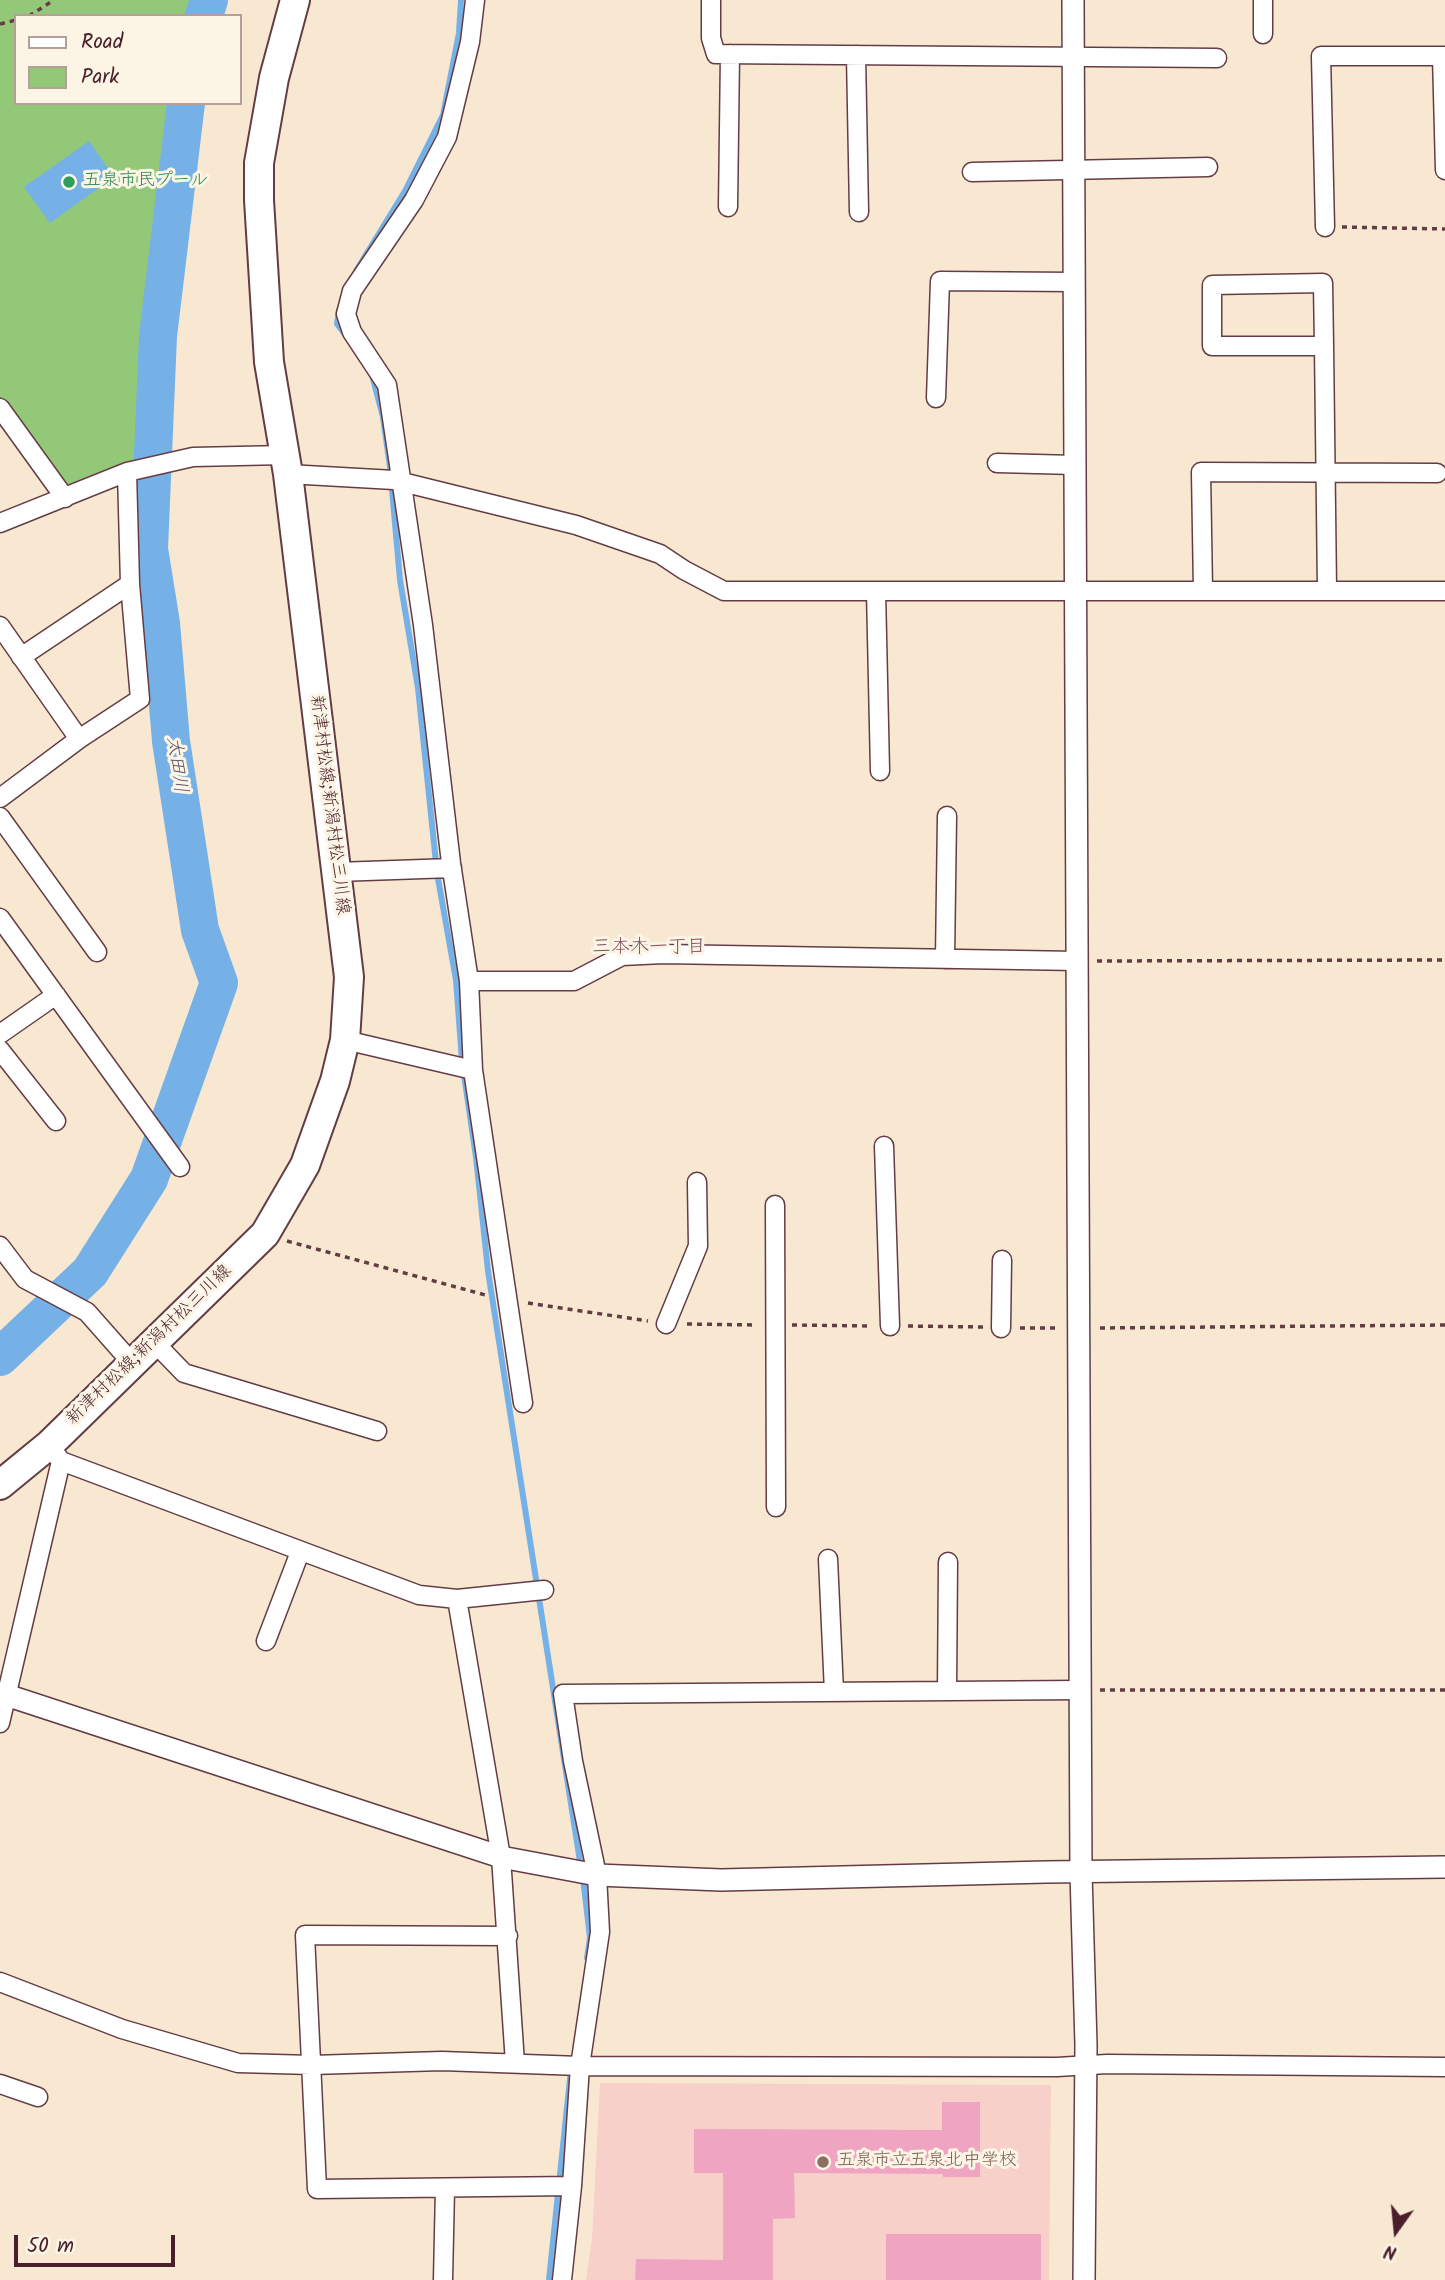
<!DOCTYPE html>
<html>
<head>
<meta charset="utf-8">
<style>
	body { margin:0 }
	#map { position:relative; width:1445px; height:2280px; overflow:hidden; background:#f8e8d2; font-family:Kalam,sans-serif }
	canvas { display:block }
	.legend { position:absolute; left:14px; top:14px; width:228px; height:91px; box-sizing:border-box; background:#fcf5e5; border:2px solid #b59f9b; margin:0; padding:9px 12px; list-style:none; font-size:21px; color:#4a1f2b }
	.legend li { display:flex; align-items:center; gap:14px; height:35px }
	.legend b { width:35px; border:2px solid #b59f9b }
	.north { position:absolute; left:1361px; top:2196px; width:70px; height:70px; -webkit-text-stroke:5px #fcf5e5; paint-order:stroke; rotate:195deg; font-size:19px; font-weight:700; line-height:28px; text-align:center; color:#4a1f2b }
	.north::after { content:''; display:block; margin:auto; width:24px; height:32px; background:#4a1f2b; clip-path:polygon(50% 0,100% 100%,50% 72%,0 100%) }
	.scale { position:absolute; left:14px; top:2235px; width:161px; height:32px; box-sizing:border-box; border:4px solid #4a1f2b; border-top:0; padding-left:9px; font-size:21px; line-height:24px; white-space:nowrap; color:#4a1f2b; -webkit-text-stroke:5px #fcf5e5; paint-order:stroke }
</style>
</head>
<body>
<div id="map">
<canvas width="1445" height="2280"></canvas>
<ul class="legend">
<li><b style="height:9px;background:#fff"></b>Road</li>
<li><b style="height:19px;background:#93c879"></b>Park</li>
</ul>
<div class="north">N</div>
<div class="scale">50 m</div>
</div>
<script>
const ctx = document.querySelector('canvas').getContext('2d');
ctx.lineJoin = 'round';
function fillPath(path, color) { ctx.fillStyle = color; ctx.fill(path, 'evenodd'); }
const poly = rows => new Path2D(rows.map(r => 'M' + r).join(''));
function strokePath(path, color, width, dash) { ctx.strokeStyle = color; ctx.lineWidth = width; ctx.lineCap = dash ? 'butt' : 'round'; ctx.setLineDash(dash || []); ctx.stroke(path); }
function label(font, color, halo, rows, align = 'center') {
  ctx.font = font + ' Kalam,"Klee One",sans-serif'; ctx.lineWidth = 6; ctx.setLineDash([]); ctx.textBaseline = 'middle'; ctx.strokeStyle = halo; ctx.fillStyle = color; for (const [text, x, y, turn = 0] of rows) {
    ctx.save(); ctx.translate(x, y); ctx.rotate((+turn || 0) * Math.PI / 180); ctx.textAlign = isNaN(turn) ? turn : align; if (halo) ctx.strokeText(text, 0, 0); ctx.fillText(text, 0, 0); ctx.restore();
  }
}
fillPath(poly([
	[600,2083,1051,2085,1049,2280,586,2280,592,2239]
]), '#f7d0c9');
fillPath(poly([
	[0,0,209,0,204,16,16,16,16,103,186,103,158,336,155,411,147,468,65,498,0,408]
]), '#93c879');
fillPath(poly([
	[89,141,114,177,50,223,24,187]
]), '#75b1e7');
strokePath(poly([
	[356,271,405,191,443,115,459,33,461,0],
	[339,310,337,324,347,337],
	[372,375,383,417,390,467,400,580,418,688,437,873,456,980,462,1061,476,1157,488,1271,581,1868],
	[583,1878,590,1938,587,1958],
	[549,2280,571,2069]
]), '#75b1e7', 6);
strokePath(poly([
	[204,16,209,0],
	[0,1357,90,1272,149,1179,219,983,200,930,171,741,161,623,149,549,158,336,186,103]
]), '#75b1e7', 38);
fillPath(poly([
	[942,2102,980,2102,980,2177,943,2177,943,2174,794,2173,795,2218,773,2219,773,2280,635,2280,636,2259,723,2260,723,2173,694,2173,694,2129,942,2130],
	[886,2234,1041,2234,1041,2280,886,2280]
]), '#efa4c2');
const minor = poly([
	[475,0,470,42,447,137,414,200,352,291,346,314,352,332,387,385,423,625,451,863,469,981,473,1070,523,1403],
	[711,0,711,38,716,54,1217,58],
	[1263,0,1263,34],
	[856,55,859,212],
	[1442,56,1445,170],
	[972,172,1208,167],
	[728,207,730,54],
	[1325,227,1321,56,1445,56],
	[1324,346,1212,346,1212,285,1323,283,1324,346,1327,590],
	[936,398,940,281,1074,282],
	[0,408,65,498],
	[997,463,1075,465],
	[288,474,394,480,576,525,660,554,684,570,724,591,1445,591],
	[0,523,127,472,193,457,285,455],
	[1203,590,1201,472,1437,473],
	[876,591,880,771],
	[0,626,79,739],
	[21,657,130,584],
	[0,798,79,739,140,699,130,584,127,472],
	[0,817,97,952],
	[337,872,452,868],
	[0,918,180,1167],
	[945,959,947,816],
	[469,981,574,981,622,956,663,954,1077,961],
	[0,1034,56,995],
	[345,1040,473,1070],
	[0,1050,56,1121],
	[884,1146,890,1326],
	[775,1205,776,1507],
	[0,1246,25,1279,87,1312,132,1363],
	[666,1324,698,1246,697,1182],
	[1001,1328,1002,1260],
	[154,1342,184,1373,377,1431],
	[61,1461,419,1595,457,1599,544,1590],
	[828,1559,834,1692],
	[457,1599,501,1857,515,2063],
	[266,1641,300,1552],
	[947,1691,948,1562],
	[0,1723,61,1461,55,1453],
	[508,1936,305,1935,317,2189,572,2186],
	[0,1982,122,2029,238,2063,312,2065,442,2061,580,2066,1057,2067,1107,2064,1445,2067],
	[0,2084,38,2097],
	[443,2280,445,2188],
	[562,2280,572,2186,580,2066,600,1932,597,1875,573,1761,563,1694,1080,1690]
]);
const tertiary = poly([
	[1073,0,1081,1873,1086,2045,1084,2280],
	[0,1693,501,1857,597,1875,721,1880,1046,1872,1445,1867]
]);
const primary = poly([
	[0,1485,50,1444,265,1234,305,1165,335,1081,345,1040,349,977,288,474,269,362,259,200,259,163,274,78,295,0]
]);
strokePath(minor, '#643d44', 21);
strokePath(tertiary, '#643d44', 24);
strokePath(primary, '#643d44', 32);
strokePath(poly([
	[29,16,54,0],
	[0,24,16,20],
	[1342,227,1445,229],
	[1097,961,1445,960],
	[287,1241,489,1296],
	[528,1303,648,1321],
	[687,1324,757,1325],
	[792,1325,872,1326],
	[908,1326,984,1327],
	[1020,1328,1058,1328],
	[1100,1328,1445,1325],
	[1100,1690,1445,1690]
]), '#643d44', 3.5, [5, 5]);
strokePath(minor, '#fff', 18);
strokePath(tertiary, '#fff', 21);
strokePath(primary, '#fff', 28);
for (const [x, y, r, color] of [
	[69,182,7,"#2e9e5b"],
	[823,2162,7,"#8d6e63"]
]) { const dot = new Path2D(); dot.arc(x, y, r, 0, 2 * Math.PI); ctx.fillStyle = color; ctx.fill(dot); strokePath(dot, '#fcf5e5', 2.5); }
label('18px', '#27864d', '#fcf5e5', [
	["五泉市民プール",83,182]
], 'left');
label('18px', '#4a1f2b', '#fcf5e5', [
	["新津村松線;新潟村松三川線",328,805,83],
	["新津村松線;新潟村松三川線",150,1346,-44]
]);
label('18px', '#785e54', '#fcf5e5', [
	["五泉市立五泉北中学校",837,2162]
], 'left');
label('italic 19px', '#59526d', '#fcf5e5', [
	["太田川",175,765,82]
]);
label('19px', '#844e60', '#fcf5e5', [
	["三本木一丁目",649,949]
]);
</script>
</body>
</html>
